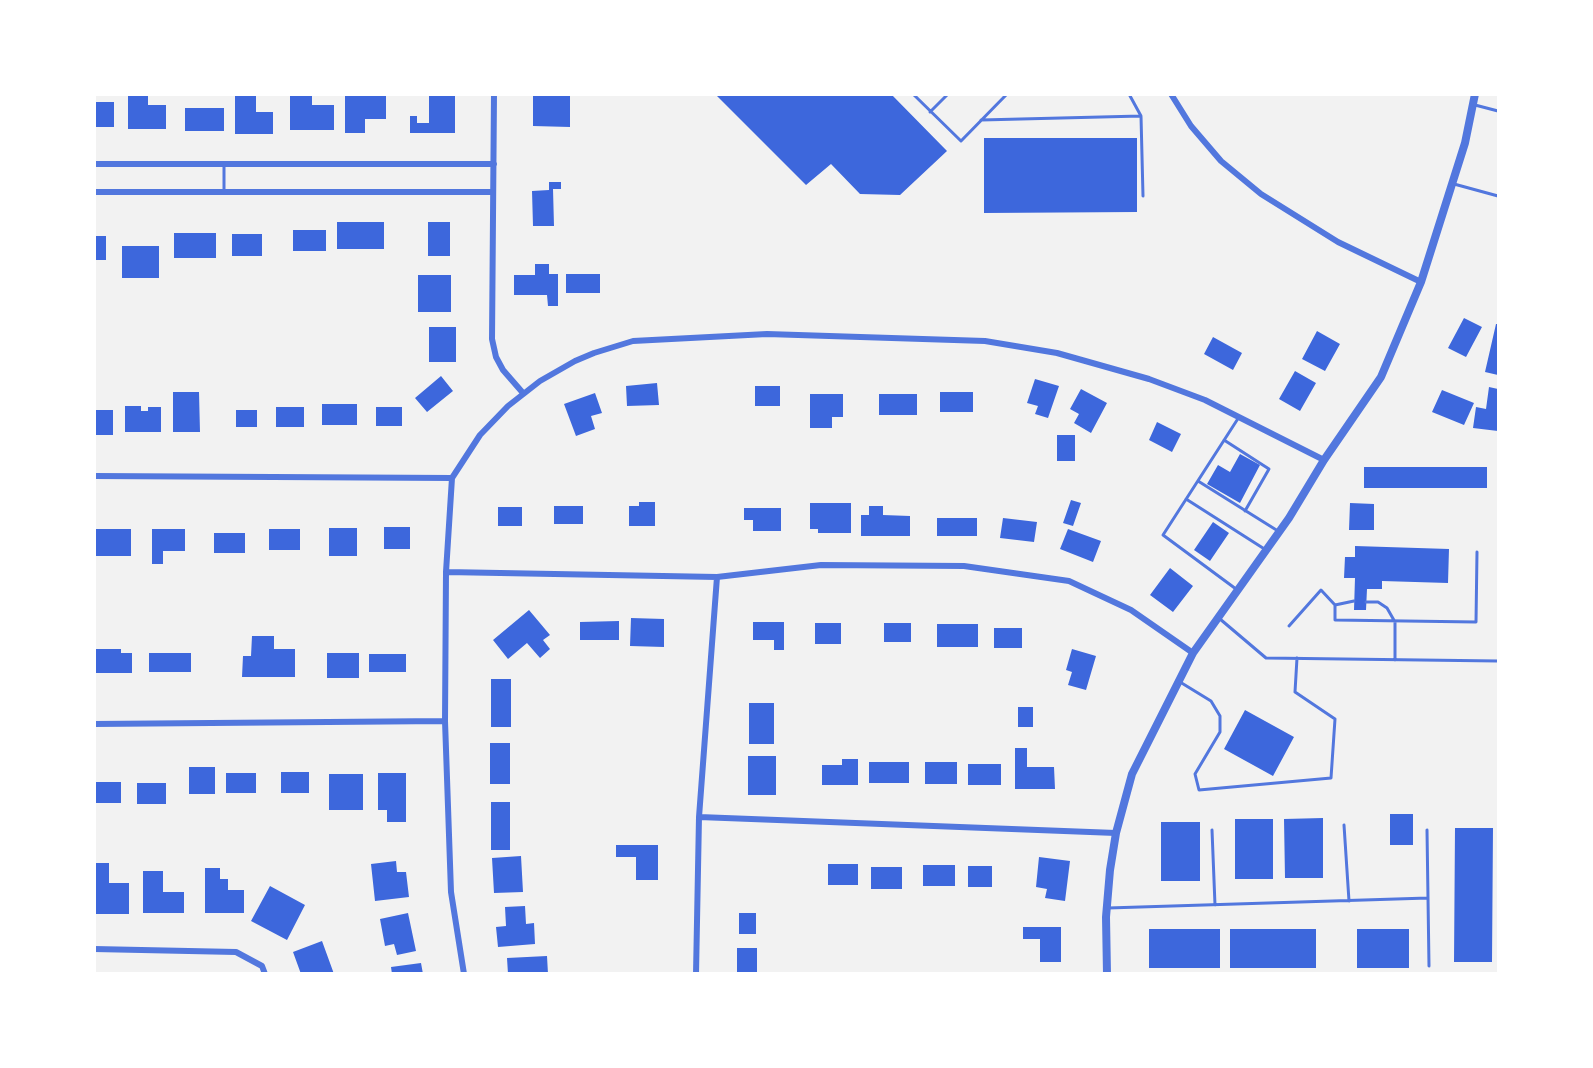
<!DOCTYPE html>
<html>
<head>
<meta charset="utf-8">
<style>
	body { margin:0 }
	#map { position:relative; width:1593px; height:1068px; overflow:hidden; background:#f2f2f2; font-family:Cabin,sans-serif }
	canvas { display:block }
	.frame { position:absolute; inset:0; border:96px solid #fff; pointer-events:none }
</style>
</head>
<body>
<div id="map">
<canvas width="1593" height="1068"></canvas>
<div class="frame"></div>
</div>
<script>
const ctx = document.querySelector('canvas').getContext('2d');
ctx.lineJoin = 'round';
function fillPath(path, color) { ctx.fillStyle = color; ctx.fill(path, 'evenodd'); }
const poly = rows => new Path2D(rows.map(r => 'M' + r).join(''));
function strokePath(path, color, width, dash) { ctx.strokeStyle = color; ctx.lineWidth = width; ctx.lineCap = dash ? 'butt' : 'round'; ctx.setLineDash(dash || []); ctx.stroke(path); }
fillPath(poly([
	[128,94,148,94,148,105,166,105,166,129,128,129],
	[235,94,256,94,256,112,273,112,273,134,235,134],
	[290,94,312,94,312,105,334,105,334,130,290,130],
	[345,94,386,94,386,119,365,119,365,133,345,133],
	[533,94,570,94,570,127,533,126],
	[715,94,891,94,947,151,900,195,860,194,831,164,806,185],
	[429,96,455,96,455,133,410,133,410,116,417,116,417,123,429,123],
	[94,102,114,102,114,127,94,127],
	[185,108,224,108,224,131,185,131],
	[984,138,1137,138,1137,212,984,213],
	[549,182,561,182,561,189,553,189,554,226,533,226,532,191,549,190],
	[337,222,384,222,384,249,337,249],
	[428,222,450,222,450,256,428,256],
	[293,230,326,230,326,251,293,251],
	[174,233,216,233,216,258,174,258],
	[232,234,262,234,262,256,232,256],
	[94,236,106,236,106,260,94,260],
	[122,246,159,246,159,278,122,278],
	[535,264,549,264,549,274,558,274,558,306,548,306,547,295,514,295,514,275,535,275],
	[566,274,600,274,600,293,566,293],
	[418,275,451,275,451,312,418,312],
	[1464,318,1482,327,1466,357,1448,348],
	[1496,324,1498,324,1498,375,1485,372],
	[429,327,456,327,456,362,429,362],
	[1317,331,1340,344,1325,371,1302,359],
	[1213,337,1242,353,1233,370,1204,354],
	[1295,371,1316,383,1300,411,1279,399],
	[441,376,453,391,427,412,415,398],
	[1035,379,1059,386,1048,418,1035,414,1038,406,1027,403],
	[657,383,659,405,627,406,626,386],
	[755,386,780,386,780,406,755,406],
	[1489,387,1498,389,1498,431,1473,428,1476,407,1486,409],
	[1081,389,1107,403,1091,433,1074,423,1079,414,1070,409],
	[1442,390,1474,403,1464,425,1432,412],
	[173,392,199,392,200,432,173,432],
	[940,392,973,392,973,412,940,412],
	[595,393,602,413,591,416,595,429,576,436,564,404],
	[810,394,843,394,843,417,832,417,832,428,810,428],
	[879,394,917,394,917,415,879,415],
	[322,404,357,404,357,425,322,425],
	[125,406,141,406,141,411,148,411,148,407,161,407,161,432,125,432],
	[276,407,304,407,304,427,276,427],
	[376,407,402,407,402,426,376,426],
	[94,410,113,410,113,435,94,435],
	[236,410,257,410,257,427,236,427],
	[1157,422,1181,434,1172,452,1149,440],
	[1057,435,1075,435,1075,461,1057,461],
	[1240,454,1260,465,1240,503,1207,484,1218,465,1230,472],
	[1364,467,1487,467,1487,488,1364,488],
	[1071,500,1081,503,1073,526,1063,523],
	[639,502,655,502,655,526,629,526,629,506,639,506],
	[810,503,851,503,851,533,818,533,818,529,810,529],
	[1350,503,1374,504,1374,530,1349,530],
	[554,506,583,506,583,524,554,524],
	[869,506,883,506,883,515,910,516,910,536,861,536,861,515,869,515],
	[498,507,522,507,522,526,498,526],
	[744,508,781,508,781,531,753,531,753,520,744,520],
	[937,518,977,518,977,536,937,536],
	[1003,518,1037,522,1034,542,1000,538],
	[1213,522,1229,533,1210,561,1194,550],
	[384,527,410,527,410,549,384,549],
	[329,528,357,528,357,556,329,556],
	[96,529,131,529,131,556,96,556],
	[152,529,185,529,185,551,163,551,163,564,152,564],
	[269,529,300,529,300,550,269,550],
	[1068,529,1101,541,1093,562,1060,549],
	[214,533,245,533,245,553,214,553],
	[1355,546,1449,549,1448,583,1382,581,1382,589,1367,589,1366,610,1354,610,1355,578,1344,578,1345,557,1355,557],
	[1170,568,1193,586,1173,612,1150,595],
	[529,610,550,635,543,640,550,649,540,658,527,643,508,659,493,640],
	[631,618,664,619,664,647,630,646],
	[619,621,619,640,580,640,580,622],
	[753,622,784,622,784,650,774,650,774,640,753,640],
	[815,623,841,623,841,644,815,644],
	[884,623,911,623,911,642,884,642],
	[937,624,978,624,978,647,937,647],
	[994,628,1022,628,1022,648,994,648],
	[252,636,274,636,274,649,295,649,295,677,242,677,243,656,251,656],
	[94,649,121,649,121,653,132,653,132,673,94,673],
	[1072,649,1096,656,1086,690,1068,685,1072,672,1066,670],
	[149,653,191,653,191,672,149,672],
	[327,653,359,653,359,678,327,678],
	[369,654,406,654,406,672,369,672],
	[491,679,511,679,511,727,491,727],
	[749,703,774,703,774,744,749,744],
	[1018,707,1033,707,1033,727,1018,727],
	[1245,710,1294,737,1273,776,1224,749],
	[490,743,510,743,510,784,490,784],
	[1015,748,1027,748,1027,767,1054,767,1055,789,1015,789],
	[748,756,776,756,776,795,748,795],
	[842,759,858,759,858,785,822,785,822,765,842,765],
	[869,762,909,762,909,783,869,783],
	[925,762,957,762,957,784,925,784],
	[968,764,1001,764,1001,785,968,785],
	[189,767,215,767,215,794,189,794],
	[281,772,309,772,309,793,281,793],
	[226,773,256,773,256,793,226,793],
	[378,773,406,773,406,822,387,822,387,810,378,810],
	[329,774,363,774,363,810,329,810],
	[94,782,121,782,121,803,94,803],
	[137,783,166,783,166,804,137,804],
	[491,802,510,802,510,850,491,850],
	[1390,814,1413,814,1413,845,1390,845],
	[1323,818,1323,878,1285,878,1284,819],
	[1235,819,1273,819,1273,879,1235,879],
	[1161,822,1200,822,1200,881,1161,881],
	[1455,828,1493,828,1492,962,1454,962],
	[616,845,658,845,658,880,636,880,636,857,616,857],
	[521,856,523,892,494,893,492,858],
	[1039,857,1070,861,1065,901,1045,898,1047,889,1036,887],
	[396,861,397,872,406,872,409,897,375,901,371,864],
	[94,863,109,863,109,883,129,883,129,914,94,914],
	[828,864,858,864,858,885,828,885],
	[923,865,955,865,955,886,923,886],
	[968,866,992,866,992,887,968,887],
	[871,867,902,867,902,889,871,889],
	[205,868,220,868,220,879,228,879,228,890,244,890,244,913,205,913],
	[143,871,163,871,163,892,184,892,184,913,143,913],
	[270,886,305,905,287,940,251,921],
	[525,906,526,924,534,923,535,944,498,947,496,927,506,926,505,907],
	[408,913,416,951,397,955,394,944,385,946,380,919],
	[739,913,756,913,756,934,739,934],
	[1023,927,1061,927,1061,962,1040,962,1040,939,1023,939],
	[1149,929,1220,929,1220,968,1149,968],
	[1230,929,1316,929,1316,968,1230,968],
	[1357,929,1409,929,1409,968,1357,968],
	[322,941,334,974,301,974,293,952],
	[737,948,757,948,757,974,737,974],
	[547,956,548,974,508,974,507,958],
	[421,963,423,974,392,974,391,967]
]), '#3d67dc');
strokePath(poly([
	[913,94,961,141,1007,94],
	[1129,94,1141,116],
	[1475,105,1498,111],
	[930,112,948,94],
	[981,120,1141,116,1143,196],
	[224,166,224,192],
	[1454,184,1498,196],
	[1224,440,1269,469,1245,511],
	[1198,481,1278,531],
	[1186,499,1266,550],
	[1236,589,1163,535,1239,417],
	[1366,602,1378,602,1387,608,1395,622,1395,660],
	[1335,605,1354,601],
	[1220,619,1266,658,1498,661],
	[1289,626,1321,590,1335,605,1335,620,1476,622,1477,552],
	[1180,682,1211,701,1220,716,1220,732,1195,774,1199,790,1331,778,1335,719,1295,692,1297,658],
	[1344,825,1349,901],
	[1212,830,1215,905],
	[1428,898,1429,966],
	[1108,908,1428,898,1427,830]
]), '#5277de', 3);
strokePath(poly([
	[494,94,492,339,496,357,503,370,523,393],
	[1171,94,1191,126,1221,161,1261,194,1338,242,1421,282],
	[94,164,494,164],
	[94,192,493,192],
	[94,476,452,478,480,435,508,406,540,381,575,361,594,353,633,341,767,334,985,341,1057,353,1149,379,1205,400,1324,460],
	[452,478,446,572,445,721,451,892,464,974],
	[446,572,717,577,821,565,964,566,1069,581,1131,610,1193,653],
	[94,724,445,721],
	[699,817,1116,833],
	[94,949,236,952,262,966,265,974],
	[696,974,699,817,717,577]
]), '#5277de', 6);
strokePath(poly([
	[1107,974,1106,917,1110,870,1116,833,1132,774,1193,653,1289,518,1324,460,1381,377,1421,282,1465,143,1475,94]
]), '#5277de', 8);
</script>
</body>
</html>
